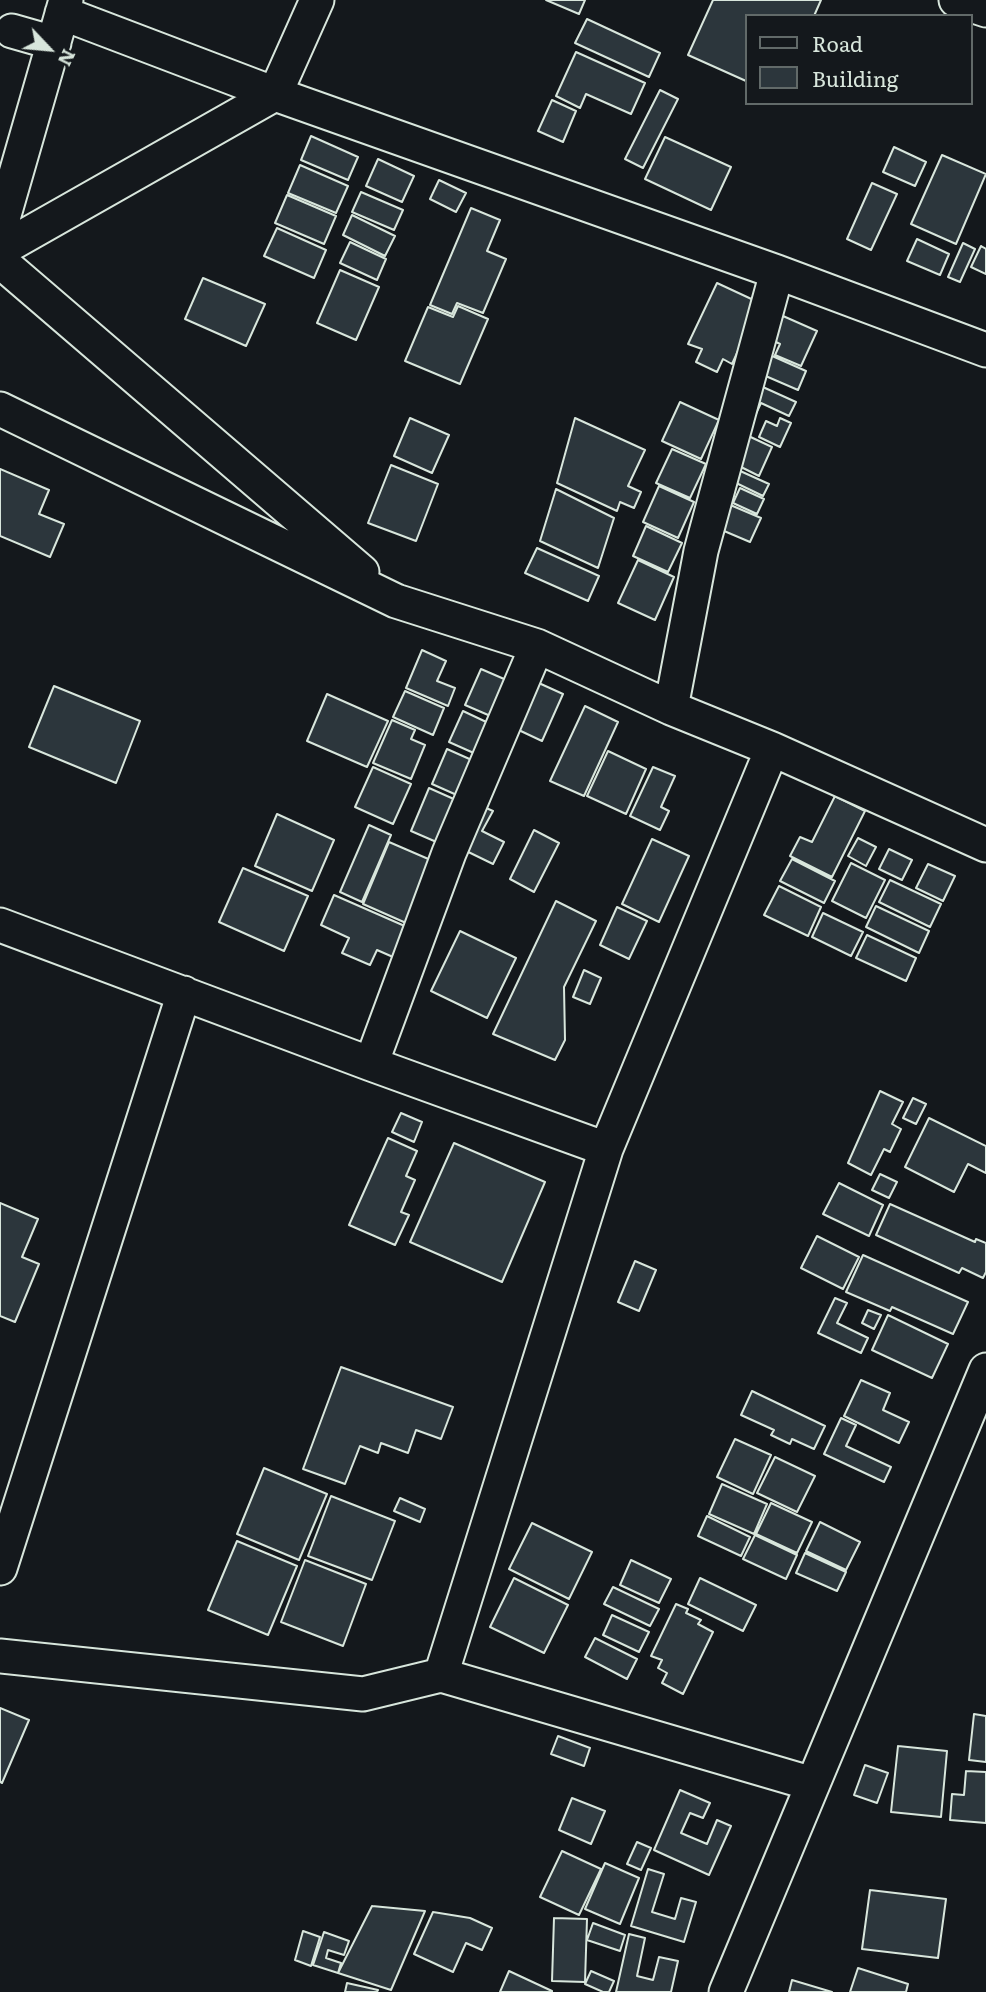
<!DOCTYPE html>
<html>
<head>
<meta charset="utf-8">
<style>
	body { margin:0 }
	#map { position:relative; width:986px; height:1992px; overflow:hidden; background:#14181c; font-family:Literata,serif }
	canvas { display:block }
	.legend { position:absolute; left:745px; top:14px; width:228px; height:91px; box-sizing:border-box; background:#14181c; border:2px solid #626a69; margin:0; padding:9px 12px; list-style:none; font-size:21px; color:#d8e6dc }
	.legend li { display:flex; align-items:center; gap:14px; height:35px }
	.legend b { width:35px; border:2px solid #626a69 }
	.north { position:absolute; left:14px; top:14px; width:70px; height:70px; -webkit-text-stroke:5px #14181c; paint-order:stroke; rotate:116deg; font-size:19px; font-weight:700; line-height:28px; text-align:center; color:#d8e6dc }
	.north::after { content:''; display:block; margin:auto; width:24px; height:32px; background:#d8e6dc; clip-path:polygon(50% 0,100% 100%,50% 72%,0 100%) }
</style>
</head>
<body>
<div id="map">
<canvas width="986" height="1992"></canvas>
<ul class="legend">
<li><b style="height:9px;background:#14181c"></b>Road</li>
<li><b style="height:19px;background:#2c363c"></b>Building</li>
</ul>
<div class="north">N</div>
</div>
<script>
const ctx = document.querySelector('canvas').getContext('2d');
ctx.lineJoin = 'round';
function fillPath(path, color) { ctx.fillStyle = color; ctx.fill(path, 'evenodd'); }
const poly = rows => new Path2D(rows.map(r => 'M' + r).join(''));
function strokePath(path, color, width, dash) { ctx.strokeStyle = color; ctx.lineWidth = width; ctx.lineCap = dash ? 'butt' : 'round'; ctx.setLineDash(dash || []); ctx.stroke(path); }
const building = poly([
	[546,0,585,0,579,14,546,0],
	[713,0,821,0,814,16,746,16,746,81,688,55,713,0],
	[587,19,660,53,649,77,575,43,587,19],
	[576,52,645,83,631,114,586,94,580,108,556,96,576,52],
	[660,90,678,99,643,168,625,159,660,90],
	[552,100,576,111,563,142,538,131,552,100],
	[311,136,358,157,348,180,301,160,311,136],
	[665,137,731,167,711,210,645,179,665,137],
	[894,147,926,162,915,186,883,172,894,147],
	[942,155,986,174,956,244,911,224,942,155],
	[378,159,414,176,402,202,366,186,378,159],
	[300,165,348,186,336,213,288,193,300,165],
	[439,180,466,193,456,212,430,199,439,180],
	[872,183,897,194,871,250,847,239,872,183],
	[361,192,403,210,394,230,352,212,361,192],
	[287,195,336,216,324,244,275,223,287,195],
	[471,208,500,220,487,251,506,259,483,313,457,303,452,314,430,305,471,208],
	[352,215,395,236,385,256,343,235,352,215],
	[277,228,326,250,314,278,264,256,277,228],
	[917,239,949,254,940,275,907,261,917,239],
	[350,242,386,259,377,280,340,263,350,242],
	[963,243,975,249,960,282,948,277,963,243],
	[981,246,986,249,986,274,971,267,981,246],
	[340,270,379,287,356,340,317,323,340,270],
	[203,278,265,304,246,346,185,319,203,278],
	[717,283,760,303,732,364,723,359,717,372,696,362,702,349,688,344,717,283],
	[458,306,488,319,460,384,405,361,428,307,453,317,458,306],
	[783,316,817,331,801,366,775,355,780,344,772,340,783,316],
	[770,355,806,371,798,390,761,374,770,355],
	[754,383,796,402,789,416,761,403,753,420,754,383],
	[680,402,719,420,701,459,662,441,680,402],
	[410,418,449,435,432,473,394,456,410,418],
	[575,418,645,450,628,486,641,492,634,508,620,502,617,511,557,483,575,418],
	[780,418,791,423,780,447,759,437,766,421,777,426,780,418],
	[742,433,772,447,759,476,729,461,742,433],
	[672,449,706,464,690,498,656,483,672,449],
	[391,465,438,484,416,541,368,523,391,465],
	[0,469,49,490,39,514,64,524,50,557,0,536,0,469],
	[738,470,769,484,763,496,732,481,738,470],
	[659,486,694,502,678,538,643,522,659,486],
	[740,488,764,499,757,514,733,503,740,488],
	[556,489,614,518,598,568,540,541,556,489],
	[728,504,761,518,750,542,717,528,728,504],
	[646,526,682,543,668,572,633,556,646,526],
	[537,548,599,576,588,601,525,573,537,548],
	[638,560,674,577,655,620,618,603,638,560],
	[422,650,446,661,437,681,455,688,448,706,406,688,422,650],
	[481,669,518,685,502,721,465,705,481,669],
	[530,679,563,694,542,741,508,725,530,679],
	[54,686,140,721,116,783,29,747,54,686],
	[405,691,444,708,433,735,393,717,405,691],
	[327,694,388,721,367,767,307,741,327,694],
	[585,706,618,722,584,796,550,781,585,706],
	[463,711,499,728,485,758,449,742,463,711],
	[392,720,415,730,411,739,425,745,411,779,373,763,392,720],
	[447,749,483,765,468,800,432,784,447,749],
	[608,751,646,769,626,814,587,796,608,751],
	[373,767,411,784,393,824,355,807,373,767],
	[653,767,675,776,661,807,669,811,660,830,630,816,653,767],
	[429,788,465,804,448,847,411,831,429,788],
	[835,796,865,811,832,877,790,856,800,837,812,842,835,796],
	[477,804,493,811,482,831,504,842,493,864,456,846,477,804],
	[277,814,334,840,312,891,255,866,277,814],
	[369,825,391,835,362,902,340,892,369,825],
	[534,830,559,843,534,892,510,879,534,830],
	[858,838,876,847,866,866,848,856,858,838],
	[652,839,689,856,659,922,622,904,652,839],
	[389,842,433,861,406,923,363,904,389,842],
	[889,849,912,860,902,880,879,869,889,849],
	[792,859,835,881,824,903,780,881,792,859],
	[851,863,885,880,866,918,832,901,851,863],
	[928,864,955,876,943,901,916,888,928,864],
	[243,868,308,896,284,951,219,922,243,868],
	[890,880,941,904,930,927,879,902,890,880],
	[779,886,821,907,808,936,764,915,779,886],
	[334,895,407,927,393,957,377,950,370,965,342,953,349,938,321,925,334,895],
	[556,901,596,921,564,987,565,1040,555,1060,493,1034,556,901],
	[876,906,929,931,919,953,866,927,876,906],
	[617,907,647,921,629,959,600,945,617,907],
	[823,913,863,932,851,956,812,937,823,913],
	[460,931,516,958,487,1018,431,991,460,931],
	[867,935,916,958,906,981,856,958,867,935],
	[584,970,601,978,590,1004,573,997,584,970],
	[880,1091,903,1102,892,1124,901,1129,890,1152,884,1149,871,1175,848,1163,880,1091],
	[913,1098,926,1104,916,1124,903,1118,913,1098],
	[401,1113,422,1122,414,1142,392,1132,401,1113],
	[929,1118,986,1146,986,1173,968,1164,954,1192,905,1167,929,1118],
	[388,1138,417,1151,406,1176,415,1180,401,1212,409,1215,395,1245,349,1225,388,1138],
	[454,1143,545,1182,502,1282,410,1242,454,1143],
	[880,1174,897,1182,889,1198,872,1190,880,1174],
	[839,1183,883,1205,869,1236,823,1214,839,1183],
	[0,1203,38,1219,22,1257,39,1264,15,1322,0,1316,0,1203],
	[890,1204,975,1242,976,1239,986,1243,986,1272,983,1278,962,1268,959,1273,876,1235,890,1204],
	[817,1236,859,1257,843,1289,801,1268,817,1236],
	[863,1255,968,1302,953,1334,892,1307,890,1311,846,1292,863,1255],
	[635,1261,656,1270,639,1311,618,1302,635,1261],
	[835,1298,847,1303,837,1323,868,1338,861,1353,818,1333,835,1298],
	[868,1310,881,1315,874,1329,862,1323,868,1310],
	[888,1315,948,1344,932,1378,872,1350,888,1315],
	[341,1367,453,1407,441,1439,416,1430,408,1453,381,1443,378,1453,360,1446,345,1484,303,1469,341,1367],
	[861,1380,890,1393,883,1410,909,1422,899,1443,844,1416,861,1380],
	[752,1391,825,1426,814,1449,792,1439,790,1444,771,1435,774,1430,741,1415,752,1391],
	[841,1418,856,1425,846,1446,891,1467,884,1482,824,1454,841,1418],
	[735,1439,771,1455,753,1494,717,1477,735,1439],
	[775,1457,815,1476,797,1512,757,1493,775,1457],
	[264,1468,327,1494,299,1560,237,1534,264,1468],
	[722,1484,767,1504,754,1534,709,1514,722,1484],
	[331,1496,395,1521,372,1580,308,1556,331,1496],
	[400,1498,425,1509,420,1522,394,1511,400,1498],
	[771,1503,812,1522,797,1553,756,1534,771,1503],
	[707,1516,750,1537,741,1556,698,1536,707,1516],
	[820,1522,860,1542,846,1570,806,1551,820,1522],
	[532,1523,592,1552,569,1599,509,1569,532,1523],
	[755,1535,797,1555,786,1579,743,1559,755,1535],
	[237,1541,297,1566,268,1635,208,1610,237,1541],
	[805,1553,846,1572,837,1591,796,1573,805,1553],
	[305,1560,366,1584,343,1646,281,1622,305,1560],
	[631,1560,671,1579,659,1603,620,1585,631,1560],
	[514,1578,568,1605,544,1653,490,1627,514,1578],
	[700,1578,756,1605,743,1631,688,1604,700,1578],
	[613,1587,659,1609,650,1626,604,1604,613,1587],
	[676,1604,688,1609,686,1613,701,1620,698,1624,713,1632,683,1694,662,1683,667,1673,658,1668,662,1660,651,1656,676,1604],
	[612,1615,649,1632,639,1652,603,1635,612,1615],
	[595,1638,637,1659,627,1679,585,1657,595,1638],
	[0,1708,29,1720,2,1783,0,1782,0,1708],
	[974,1714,986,1716,986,1762,969,1760,974,1714],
	[558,1736,590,1748,584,1766,551,1754,558,1736],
	[898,1746,947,1751,941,1817,891,1812,898,1746],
	[865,1765,888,1773,877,1803,854,1795,865,1765],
	[966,1771,986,1772,986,1823,950,1820,952,1794,964,1795,966,1771],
	[680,1790,710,1803,703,1818,690,1813,681,1833,707,1844,717,1820,731,1826,709,1875,654,1850,680,1790],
	[572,1798,605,1811,591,1844,559,1830,572,1798],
	[637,1842,651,1848,641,1870,627,1864,637,1842],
	[562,1851,601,1869,579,1915,540,1897,562,1851],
	[605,1863,639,1878,620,1924,585,1909,605,1863],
	[648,1869,664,1874,652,1912,675,1919,681,1898,696,1902,684,1942,631,1926,648,1869],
	[870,1890,946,1899,938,1958,862,1949,870,1890],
	[372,1906,425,1911,391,1990,338,1973,372,1906],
	[433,1912,470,1918,492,1928,482,1950,466,1943,453,1972,414,1954,433,1912],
	[554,1918,587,1919,585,1982,552,1981,554,1918],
	[593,1923,625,1935,620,1951,587,1940,593,1923],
	[303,1931,320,1937,311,1966,295,1960,303,1931],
	[324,1932,349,1941,344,1955,328,1950,326,1958,341,1963,338,1973,313,1965,324,1932],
	[629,1934,645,1938,637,1976,653,1980,659,1957,678,1961,671,1992,616,1992,629,1934],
	[858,1968,908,1984,906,1992,850,1992,858,1968],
	[509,1971,552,1991,552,1992,500,1992,509,1971],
	[591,1971,614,1981,609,1992,603,1992,585,1984,591,1971],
	[792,1980,832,1992,789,1992,792,1980],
	[347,1983,378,1990,377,1992,345,1992,347,1983]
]);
fillPath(building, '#2c363c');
strokePath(building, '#d8e6dc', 2);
const minor = poly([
	[956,0,986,10],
	[62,13,275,94,777,272,986,350],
	[12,31,54,43],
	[0,229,66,0],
	[0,250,275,94,317,0],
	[0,261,362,572],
	[0,409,396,601,537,646,671,708,772,749,986,845],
	[671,708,701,551,777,272],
	[0,925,371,1064,606,1149],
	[371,1064,449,853,537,646],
	[0,1568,184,993],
	[0,1656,363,1694,441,1675,813,1784],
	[441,1675,606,1149,772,749],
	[726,1992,986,1370]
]);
strokePath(minor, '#d8e6dc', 37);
strokePath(minor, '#14181c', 33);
</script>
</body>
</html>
